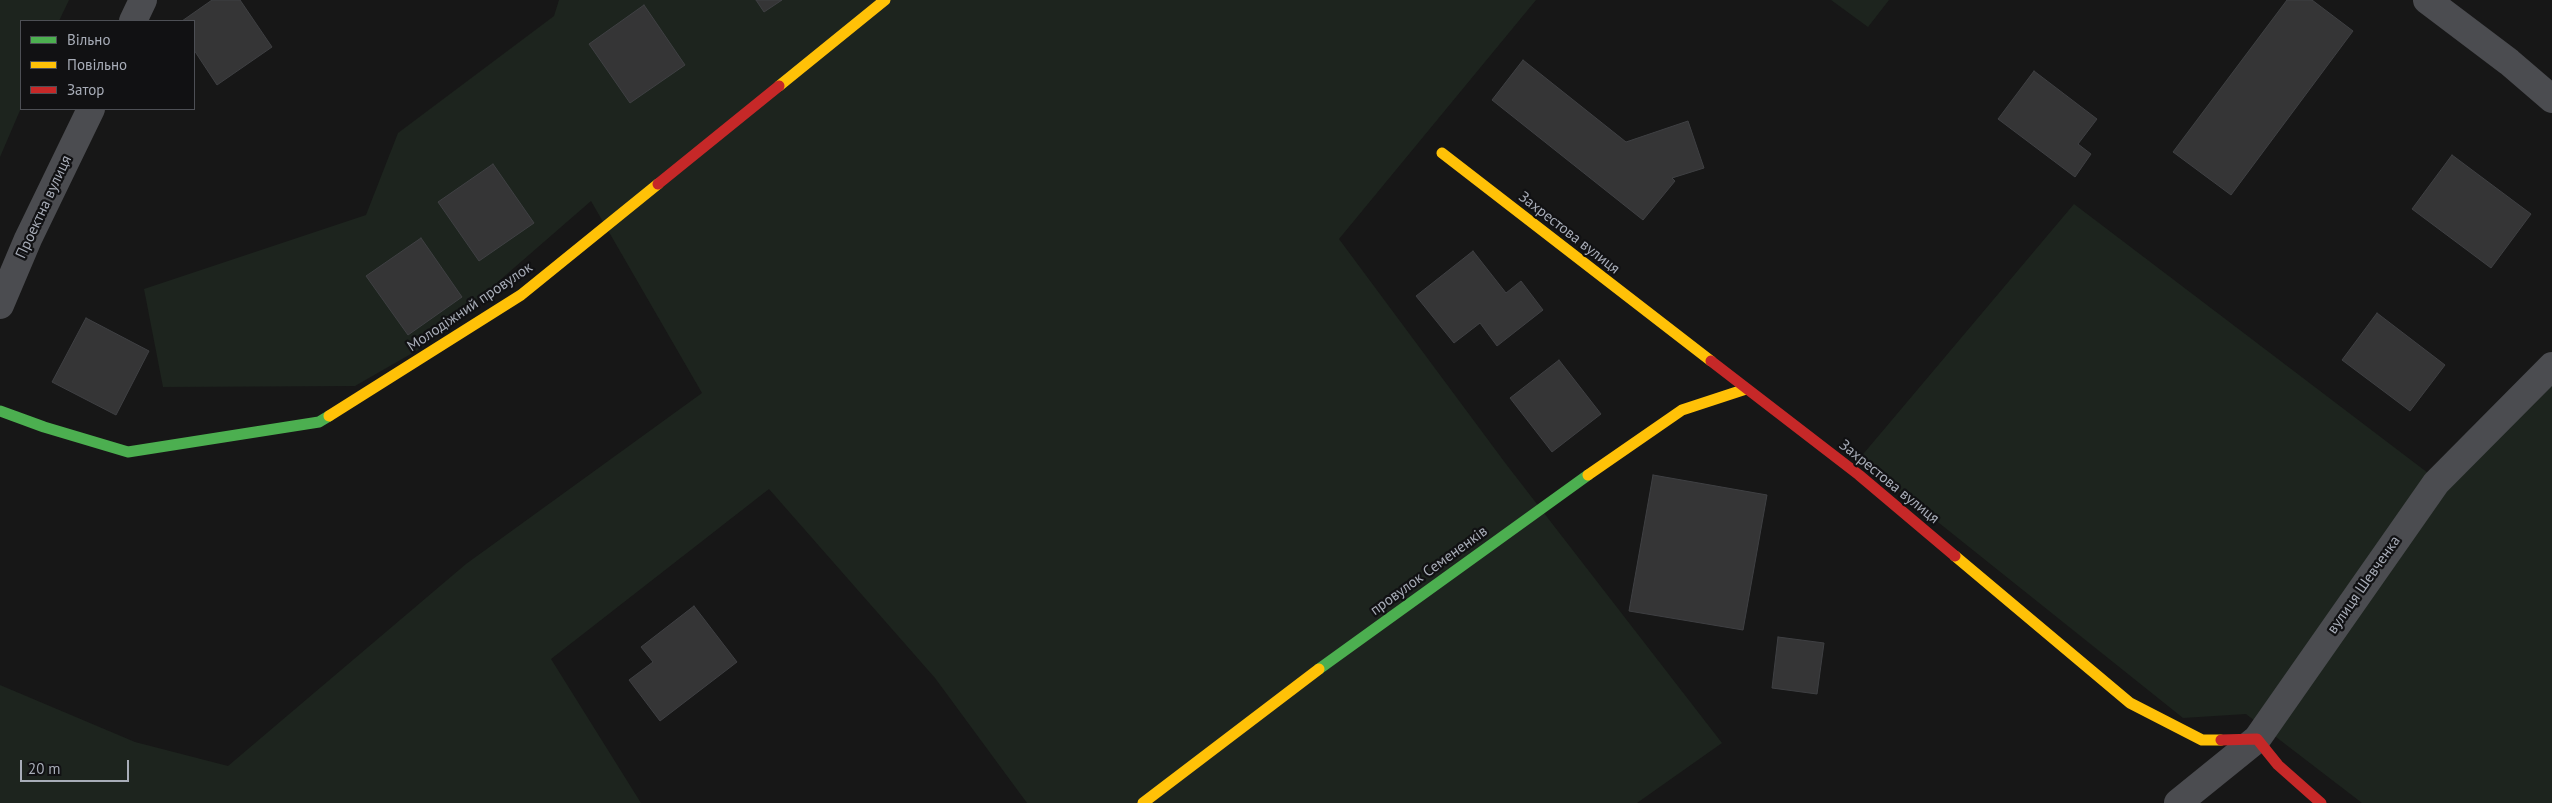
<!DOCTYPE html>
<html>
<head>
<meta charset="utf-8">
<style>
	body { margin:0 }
	#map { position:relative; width:2552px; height:803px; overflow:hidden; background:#171717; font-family:"PT Sans",sans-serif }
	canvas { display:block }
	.legend { position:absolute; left:20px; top:20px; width:175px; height:90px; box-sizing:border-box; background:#111113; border:1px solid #4d4f55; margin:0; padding:6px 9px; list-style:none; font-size:15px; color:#a8adb8 }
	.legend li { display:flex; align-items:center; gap:10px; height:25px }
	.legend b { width:25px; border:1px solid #4d4f55 }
	.scale { position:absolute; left:20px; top:760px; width:109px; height:22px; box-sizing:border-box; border:2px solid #a8adb8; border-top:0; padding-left:6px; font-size:15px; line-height:18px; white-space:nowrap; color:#a8adb8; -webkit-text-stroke:4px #111113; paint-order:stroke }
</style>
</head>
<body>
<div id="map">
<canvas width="2552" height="803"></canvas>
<ul class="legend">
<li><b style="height:6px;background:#4caf50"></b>Вільно</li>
<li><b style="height:6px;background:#ffc107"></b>Повільно</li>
<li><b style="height:6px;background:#c62828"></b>Затор</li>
</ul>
<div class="scale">20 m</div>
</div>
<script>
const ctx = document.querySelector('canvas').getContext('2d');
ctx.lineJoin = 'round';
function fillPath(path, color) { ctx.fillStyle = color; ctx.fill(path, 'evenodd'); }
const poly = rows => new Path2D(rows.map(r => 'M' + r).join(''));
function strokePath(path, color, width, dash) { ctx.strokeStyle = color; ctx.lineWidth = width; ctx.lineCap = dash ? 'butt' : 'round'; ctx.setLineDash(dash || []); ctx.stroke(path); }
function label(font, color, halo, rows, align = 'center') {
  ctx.font = font + ' "PT Sans",sans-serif'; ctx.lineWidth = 4.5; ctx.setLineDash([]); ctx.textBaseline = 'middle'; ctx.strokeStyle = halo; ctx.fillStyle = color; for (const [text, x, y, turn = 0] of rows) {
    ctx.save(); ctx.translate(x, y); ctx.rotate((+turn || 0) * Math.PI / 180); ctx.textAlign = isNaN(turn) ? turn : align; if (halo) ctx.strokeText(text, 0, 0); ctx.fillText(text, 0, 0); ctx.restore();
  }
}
fillPath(poly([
	[0,0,69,0,59,21,21,21,21,108,0,157],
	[559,0,1536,0,1339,239,1506,464,1722,743,1637,803,1027,803,935,678,769,489,551,659,641,803,0,803,0,685,135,742,228,766,466,564,702,393,591,201,423,347,355,386,163,387,144,289,366,215,398,133,554,16],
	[1831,0,1889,0,1868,27],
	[2074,204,2428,473,2552,374,2552,803,2362,803,2246,714,2183,718,1859,459]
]), '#1d241e');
const building = poly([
	[212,0,240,0,272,47,217,85,194,50,194,21,182,21,212,0],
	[756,0,782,0,764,12,756,0],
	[2287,0,2312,0,2353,31,2231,195,2173,152,2287,0],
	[644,5,685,65,630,103,589,44,644,5],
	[1523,60,1626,142,1688,121,1704,168,1672,178,1675,181,1643,220,1492,100,1523,60],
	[2034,71,2097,119,2078,144,2091,154,2075,177,1998,119,2034,71],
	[2452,155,2531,214,2491,268,2412,209,2452,155],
	[493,164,534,223,479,261,438,202,493,164],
	[421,238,462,297,408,335,366,276,421,238],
	[1473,251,1506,293,1521,281,1543,310,1497,346,1480,323,1454,343,1416,296,1473,251],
	[2377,313,2445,365,2410,411,2342,360,2377,313],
	[86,318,149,351,116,415,52,382,86,318],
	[1559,360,1601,414,1552,452,1510,398,1559,360],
	[1653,475,1767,495,1743,630,1629,611,1653,475],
	[694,606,737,662,660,721,629,680,653,662,641,647,694,606],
	[1778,637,1824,643,1817,694,1772,688,1778,637]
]);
fillPath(building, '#353536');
strokePath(building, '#3f4043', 1);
strokePath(poly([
	[2427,0,2509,62,2552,99],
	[133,21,143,0],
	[0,305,28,239,91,109],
	[2178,803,2257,739,2436,483,2552,366]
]), '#4b4c50', 28);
strokePath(poly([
	[0,411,44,427,128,452,319,422,329,416],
	[1319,669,1588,475]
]), '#4caf50', 11);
strokePath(poly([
	[779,86,885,0],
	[1442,153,1711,361],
	[329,416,521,295,658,184],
	[1588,475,1682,410,1746,389],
	[1955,556,2130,703,2202,740,2221,740],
	[1143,803,1319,669]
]), '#ffc107', 11);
strokePath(poly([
	[658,184,779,86],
	[1711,361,1859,475,1955,556],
	[2221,740,2257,739,2278,765,2321,803]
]), '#c62828', 11);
label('15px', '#a8adb8', '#111113', [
	["Проектна вулиця",44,207,-65],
	["Захрестова вулиця",1569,233,38],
	["Молодіжний провулок",470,307,-34],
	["Захрестова вулиця",1889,482,39],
	["провулок Семененків",1429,571,-36],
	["вулиця Шевченка",2364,585,-55]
]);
</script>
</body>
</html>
